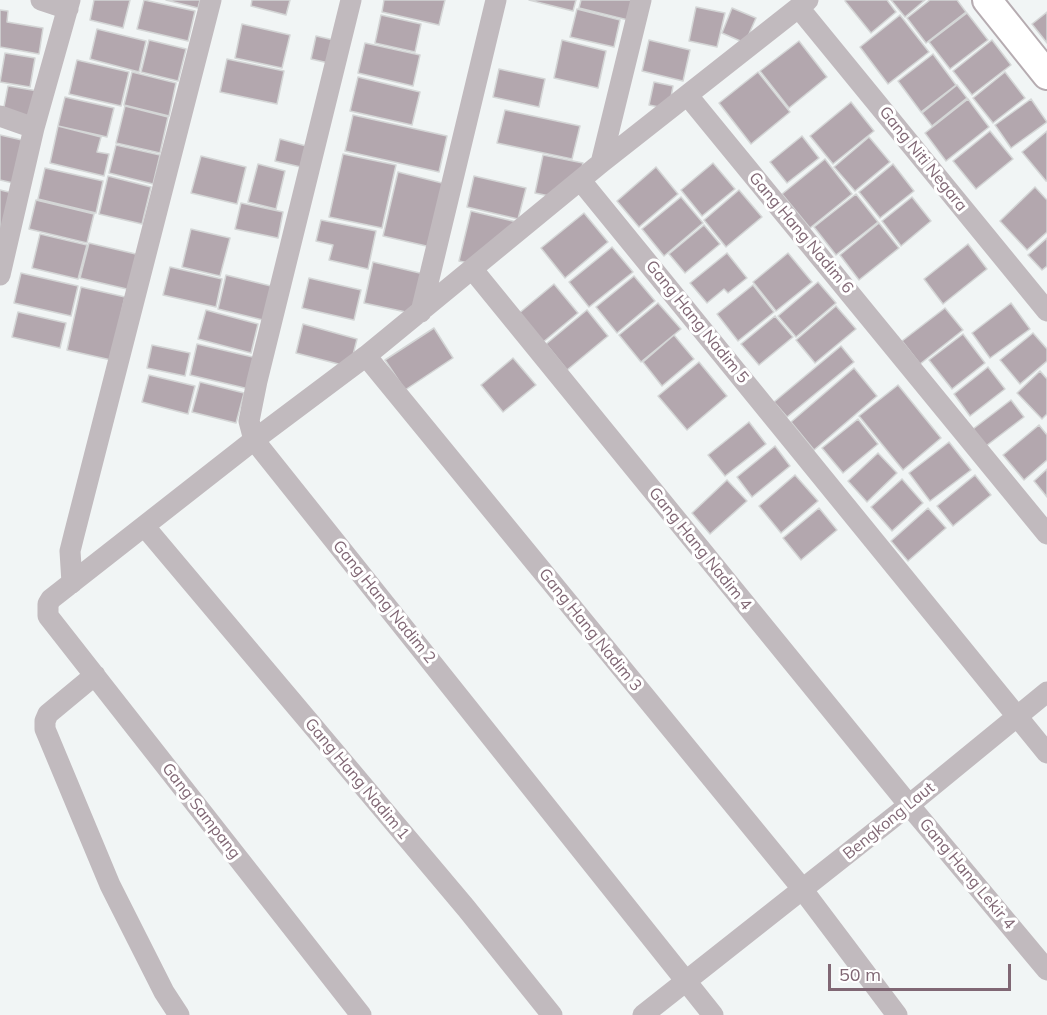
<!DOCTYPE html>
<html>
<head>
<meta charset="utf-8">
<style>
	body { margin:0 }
	#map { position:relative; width:1047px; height:1015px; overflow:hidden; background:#f1f5f5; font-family:Mulish,sans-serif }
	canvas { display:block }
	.scale { position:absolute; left:828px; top:964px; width:183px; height:27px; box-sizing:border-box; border:3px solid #806774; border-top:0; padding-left:8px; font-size:18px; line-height:21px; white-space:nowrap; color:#806774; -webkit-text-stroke:4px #fff; paint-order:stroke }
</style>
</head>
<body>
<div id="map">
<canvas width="1047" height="1015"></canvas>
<div class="scale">50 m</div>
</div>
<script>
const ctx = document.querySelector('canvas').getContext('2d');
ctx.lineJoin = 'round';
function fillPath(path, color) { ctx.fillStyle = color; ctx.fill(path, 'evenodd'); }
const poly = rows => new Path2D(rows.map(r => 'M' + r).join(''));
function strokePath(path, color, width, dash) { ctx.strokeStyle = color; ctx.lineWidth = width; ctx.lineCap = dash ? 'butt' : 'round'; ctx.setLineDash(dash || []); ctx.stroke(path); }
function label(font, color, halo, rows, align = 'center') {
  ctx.font = font + ' Mulish,sans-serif'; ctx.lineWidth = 6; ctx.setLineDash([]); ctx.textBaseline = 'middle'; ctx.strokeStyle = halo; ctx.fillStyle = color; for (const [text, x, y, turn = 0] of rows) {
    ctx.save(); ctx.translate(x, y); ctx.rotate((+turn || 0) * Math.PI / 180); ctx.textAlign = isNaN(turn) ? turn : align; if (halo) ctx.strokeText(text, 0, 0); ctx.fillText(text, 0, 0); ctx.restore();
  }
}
const building = poly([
	[94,0,130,0,123,28,90,20,94,0],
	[144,0,195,11,188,41,137,29,144,0],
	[166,0,200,0,198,8,166,0],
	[252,0,290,0,286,15,251,6,252,0],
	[384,0,445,0,439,25,382,12,384,0],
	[529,0,576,0,573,11,529,0],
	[581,0,633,0,628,20,579,8,581,0],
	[846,0,887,0,896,12,871,33,845,1,846,0],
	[891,0,925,0,905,17,891,0],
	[930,0,957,0,966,12,926,43,907,18,930,0],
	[696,7,725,13,717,47,689,41,696,7],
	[732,8,756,18,745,43,722,33,732,8],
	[577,9,620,20,614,47,570,37,577,9],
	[0,10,8,11,7,22,43,28,39,54,0,47,0,10],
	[1047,12,1047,43,1032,24,1047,12],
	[967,13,988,40,950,69,929,42,967,13],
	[381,15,421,24,415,52,375,43,381,15],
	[900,15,929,52,888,84,860,47,900,15],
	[242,24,290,35,282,68,235,58,242,24],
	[97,29,146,41,139,72,90,59,97,29],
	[316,36,338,41,333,64,311,59,316,36],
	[149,40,186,49,178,81,141,72,149,40],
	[562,40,606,51,598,88,554,78,562,40],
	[649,40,690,50,683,81,642,71,649,40],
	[992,40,1011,65,972,95,953,71,992,40],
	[799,41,827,77,789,108,760,71,799,41],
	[365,43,420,55,413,86,358,73,365,43],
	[5,53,35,58,30,87,0,82,5,53],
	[933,54,956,85,921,112,898,81,933,54],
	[227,59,284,71,277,104,220,92,227,59],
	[77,60,129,72,121,106,69,94,77,60],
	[499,69,545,79,539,107,493,97,499,69],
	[132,72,176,83,169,116,124,105,132,72],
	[758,72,790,112,751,144,719,103,758,72],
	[1005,72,1025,98,993,123,973,98,1005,72],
	[358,77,420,92,412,125,350,111,358,77],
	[654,82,673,86,669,109,649,105,654,82],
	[957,85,967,98,932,126,922,113,957,85],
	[8,86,38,91,33,118,3,112,8,86],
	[65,97,114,108,107,137,58,126,65,97],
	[968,99,989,127,946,161,925,133,968,99],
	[1031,99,1047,122,1011,148,995,125,1031,99],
	[851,102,874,131,833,164,810,136,851,102],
	[125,106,168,117,160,153,116,143,125,106],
	[505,110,580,126,572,159,497,143,505,110],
	[353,115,447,136,439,172,345,151,353,115],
	[58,126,101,137,97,152,109,154,104,176,50,163,58,126],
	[990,131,1013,159,976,189,953,161,990,131],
	[1047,131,1047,181,1046,181,1022,152,1047,131],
	[0,135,22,140,13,183,0,180,0,135],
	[802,136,819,158,787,183,770,162,802,136],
	[869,137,890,162,855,191,834,167,869,137],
	[280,139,310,147,305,168,275,161,280,139],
	[116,145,160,155,153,184,109,173,116,145],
	[343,154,396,165,382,228,329,217,343,154],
	[543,155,583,163,579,181,559,198,535,193,543,155],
	[201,156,246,167,237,204,191,193,201,156],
	[825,159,852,194,810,228,782,194,825,159],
	[713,163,735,189,702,216,681,190,713,163],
	[258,164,285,171,276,209,248,202,258,164],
	[893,164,914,191,880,218,859,192,893,164],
	[656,167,678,194,639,227,617,201,656,167],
	[45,168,103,181,96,213,38,199,45,168],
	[398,172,450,185,435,248,383,236,398,172],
	[108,176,151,187,142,224,99,214,108,176],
	[474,176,526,188,518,219,467,207,474,176],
	[1035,187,1047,200,1047,232,1027,250,1000,221,1035,187],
	[0,190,13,193,0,238,0,190],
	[739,190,762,217,726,247,704,220,739,190],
	[856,194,878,222,836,255,814,227,856,194],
	[681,197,703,223,664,256,642,229,681,197],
	[912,197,931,221,901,246,882,221,912,197],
	[36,200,94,214,87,243,29,229,36,200],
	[241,203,283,212,278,238,235,229,241,203],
	[471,211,521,223,478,265,459,261,471,211],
	[584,213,608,242,565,278,541,248,584,213],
	[321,220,376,231,368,269,329,260,333,245,316,241,321,220],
	[879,223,899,248,859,280,840,255,879,223],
	[704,225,720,244,685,273,669,254,704,225],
	[191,229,230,238,220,276,182,267,191,229],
	[40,234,87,245,78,279,32,268,40,234],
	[1047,238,1047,266,1042,270,1028,255,1047,238],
	[89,243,140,255,131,290,80,278,89,243],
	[968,244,987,269,943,304,924,279,968,244],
	[612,247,633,272,589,307,569,282,612,247],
	[727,253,747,278,728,293,724,289,707,303,690,283,727,253],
	[788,253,812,282,776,311,753,282,788,253],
	[373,262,424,274,415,314,364,303,373,262],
	[170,267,222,279,216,307,163,295,170,267],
	[21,273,78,286,71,316,14,303,21,273],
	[226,275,275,287,267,321,218,309,226,275],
	[634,276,655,301,617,333,596,307,634,276],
	[309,278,361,290,354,320,302,308,309,278],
	[818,282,836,303,796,337,778,316,818,282],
	[554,284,578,313,542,343,518,314,554,284],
	[753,285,774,312,738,341,717,314,753,285],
	[81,287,125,297,111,360,67,350,81,287],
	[658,303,681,329,641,362,619,335,658,303],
	[1011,303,1030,329,990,358,972,333,1011,303],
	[836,306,856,329,815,363,796,340,836,306],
	[945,308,963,330,920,364,902,341,945,308],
	[206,310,258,324,251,353,198,339,206,310],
	[587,310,608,336,567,370,546,344,587,310],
	[18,312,66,323,60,348,12,337,18,312],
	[775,316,793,337,759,365,741,344,775,316],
	[303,324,357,339,350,367,296,353,303,324],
	[434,328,453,358,405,390,385,360,434,328],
	[1033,333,1047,349,1047,361,1020,384,1000,360,1033,333],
	[963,334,985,363,952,389,929,360,963,334],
	[674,335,694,359,662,386,643,362,674,335],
	[197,344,257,358,249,389,190,375,197,344],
	[152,345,190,353,185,376,147,368,152,345],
	[841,346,854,362,787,417,774,402,841,346],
	[513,358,536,385,503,412,481,385,513,358],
	[699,362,727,396,687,430,658,396,699,362],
	[988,367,1005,389,970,416,954,394,988,367],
	[854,368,877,396,814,450,791,422,854,368],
	[1040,371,1047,379,1047,414,1042,419,1017,393,1040,371],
	[149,375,195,386,188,414,142,402,149,375],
	[200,382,244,393,236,423,192,412,200,382],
	[898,385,941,438,903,470,859,416,898,385],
	[1011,400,1024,417,986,446,973,429,1011,400],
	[858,419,878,444,843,473,822,448,858,419],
	[749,422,766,444,725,476,708,455,749,422],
	[1039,425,1047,435,1047,460,1024,480,1003,455,1039,425],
	[949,442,971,470,930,501,909,473,949,442],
	[775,446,790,466,752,497,737,477,775,446],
	[878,453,897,473,867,502,848,481,878,453],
	[1047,469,1047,497,1034,481,1047,469],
	[795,475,818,501,781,533,759,506,795,475],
	[975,475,991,495,953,526,937,506,975,475],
	[902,479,923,503,892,531,871,507,902,479],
	[727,480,747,501,710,534,692,513,727,480],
	[819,508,837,530,801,560,783,538,819,508],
	[928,508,946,528,908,561,891,541,928,508]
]);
fillPath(building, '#b3a7ae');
strokePath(building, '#d4d6d6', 1.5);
const secondary = poly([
	[987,0,1047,75]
]);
strokePath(secondary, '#b6acb1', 32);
strokePath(poly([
	[41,0,68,9],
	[351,0,257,381,249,421,254,440,713,1015],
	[799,8,1047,311],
	[688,96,1047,534],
	[0,116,34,128],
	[601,163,641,0],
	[581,181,1047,753],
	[473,270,909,805,1047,970],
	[0,275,34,128,70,0],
	[421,312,496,0],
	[366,356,796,881,897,1015],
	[145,527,466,908,552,1015],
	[72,583,70,551,74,535,211,0],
	[95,675,48,714,45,721,45,729,110,885,164,992,179,1015],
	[361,1015,48,616,48,604,51,599,254,440,366,356,601,163,808,0],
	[643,1015,909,805,1047,692]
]), '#c1babe', 21);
strokePath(secondary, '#fff', 28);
label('16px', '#806774', '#fff', [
	["Gang Niti Negara",923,159,51],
	["Gang Hang Nadim 6",801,233,50],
	["Gang Hang Nadim 5",697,322,51],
	["Gang Hang Nadim 4",700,549,51],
	["Gang Hang Nadim 2",384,602,51],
	["Gang Hang Nadim 3",590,630,51],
	["Gang Hang Nadim 1",357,779,50],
	["Gang Sampang",201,811,52],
	["Bengkong Laut",889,821,-39],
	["Gang Hang Lekir 4",967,874,50]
]);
</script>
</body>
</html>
